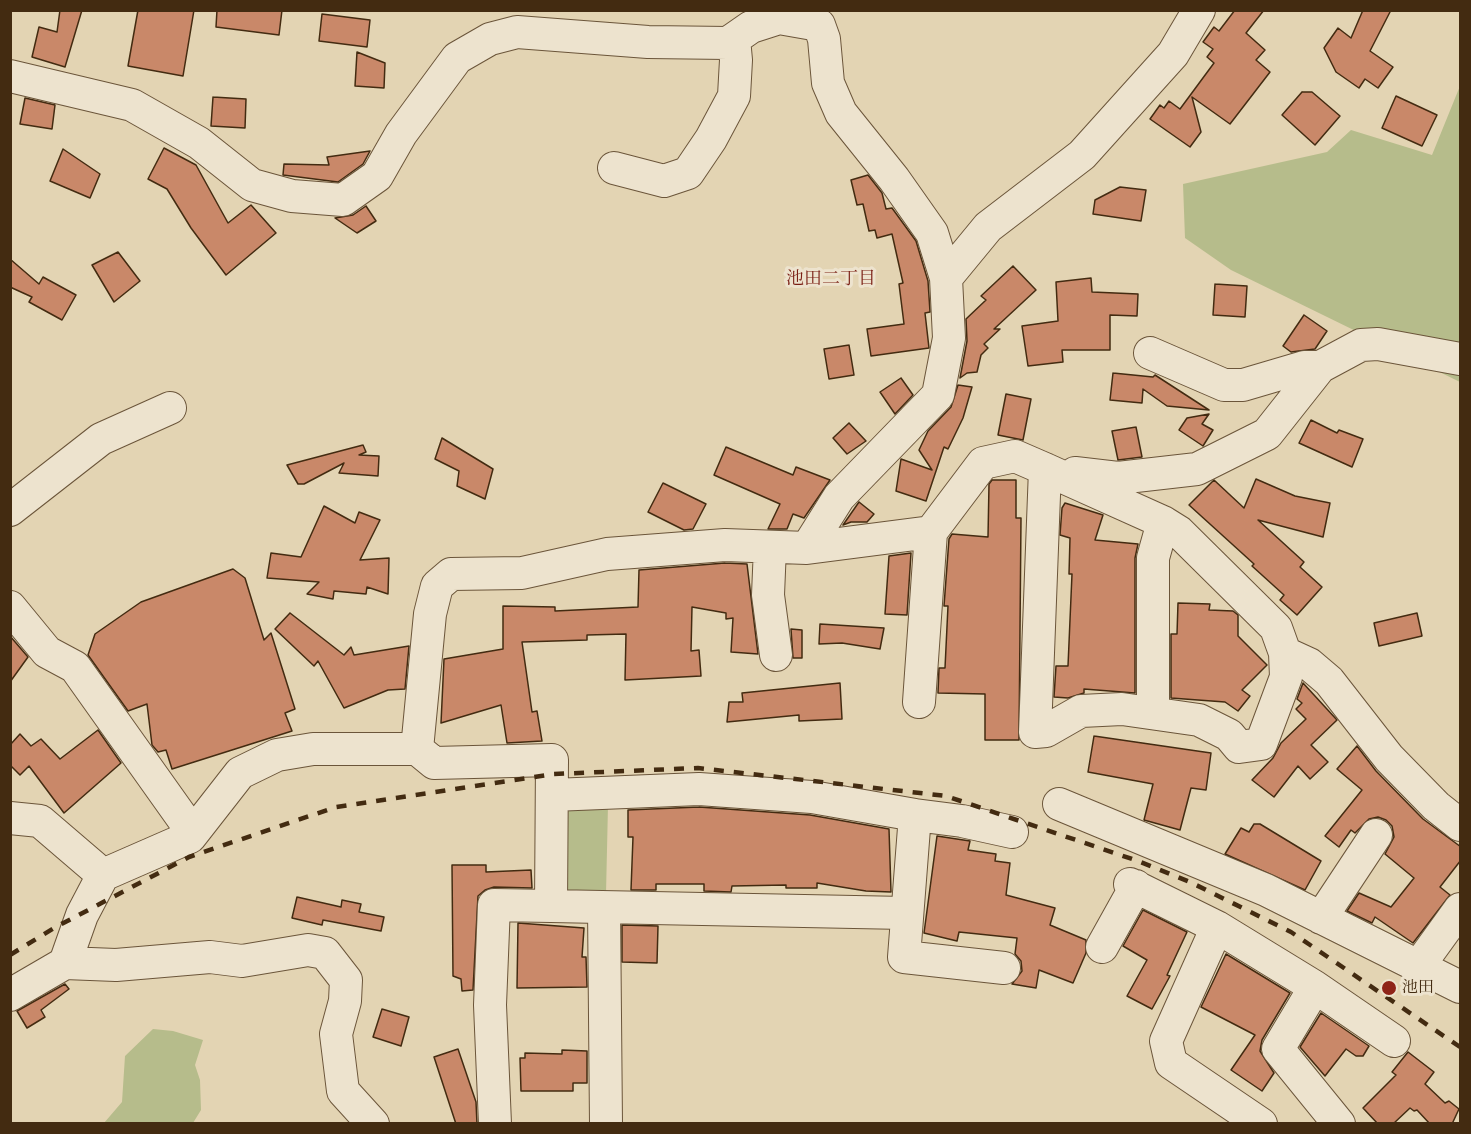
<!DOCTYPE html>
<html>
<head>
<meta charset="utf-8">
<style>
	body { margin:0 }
	#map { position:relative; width:1471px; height:1134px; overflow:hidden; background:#e3d4b3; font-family:"Old Standard TT",serif }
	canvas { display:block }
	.frame { position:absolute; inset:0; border:12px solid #432b11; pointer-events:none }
</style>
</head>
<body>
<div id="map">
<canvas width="1471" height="1134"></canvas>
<div class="frame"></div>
</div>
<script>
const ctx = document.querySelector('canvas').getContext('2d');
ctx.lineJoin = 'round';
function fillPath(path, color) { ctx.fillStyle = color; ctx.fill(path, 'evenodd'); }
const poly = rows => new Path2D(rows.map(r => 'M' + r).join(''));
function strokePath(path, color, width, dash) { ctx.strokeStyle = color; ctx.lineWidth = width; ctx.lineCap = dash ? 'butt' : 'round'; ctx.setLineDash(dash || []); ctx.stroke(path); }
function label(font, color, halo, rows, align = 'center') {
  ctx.font = font + ' "Old Standard TT","Noto Serif JP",serif'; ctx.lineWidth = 6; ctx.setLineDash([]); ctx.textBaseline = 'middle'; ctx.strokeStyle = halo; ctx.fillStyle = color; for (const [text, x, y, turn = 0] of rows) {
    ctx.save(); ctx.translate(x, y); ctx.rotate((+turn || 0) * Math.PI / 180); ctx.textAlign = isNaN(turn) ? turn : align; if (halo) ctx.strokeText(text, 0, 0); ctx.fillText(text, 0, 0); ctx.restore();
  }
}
fillPath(poly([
	[1460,86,1460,382,1231,270,1185,238,1183,184,1327,152,1351,130,1432,155],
	[608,805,606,894,563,895,567,806],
	[153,1029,173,1031,203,1040,195,1065,200,1080,201,1110,193,1123,104,1123,122,1102,125,1056]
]), '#b6bc8b');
const building = poly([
	[60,10,82,10,65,67,32,57,39,27,57,32,60,10],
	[138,10,194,10,183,76,128,66,138,10],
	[217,10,282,10,279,35,216,27,217,10],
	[1235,10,1264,10,1246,33,1265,50,1256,60,1270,72,1230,124,1192,97,1201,132,1190,147,1150,119,1160,105,1164,108,1169,101,1180,109,1214,63,1207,57,1213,49,1203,42,1214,27,1219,31,1235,10],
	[1363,10,1391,10,1370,51,1393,67,1378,88,1365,79,1359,88,1336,72,1324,48,1338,28,1351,38,1363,10],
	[322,14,370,20,367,47,319,41,322,14],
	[357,52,385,63,384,88,355,86,357,52],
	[1302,92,1312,92,1340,116,1315,145,1282,115,1302,92],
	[1396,96,1437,115,1422,146,1382,128,1396,96],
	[213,97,246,99,245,128,211,126,213,97],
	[25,98,55,105,52,129,20,124,25,98],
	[164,148,196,165,228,223,251,205,276,233,226,275,191,228,167,189,148,179,164,148],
	[63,149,100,174,90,198,50,181,63,149],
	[370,151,363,164,338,182,283,175,284,164,329,165,327,157,370,151],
	[868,175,882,193,886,209,892,208,916,241,928,281,930,312,925,313,929,348,871,356,867,329,904,324,899,284,903,283,892,234,877,238,875,230,869,231,863,204,857,205,851,180,868,175],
	[1120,187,1146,190,1141,221,1093,214,1095,200,1120,187],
	[366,206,376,221,357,233,335,218,353,215,366,206],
	[118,252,140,281,114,302,92,265,118,252],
	[10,259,39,284,43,277,76,295,62,320,29,302,32,297,10,287,10,259],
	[1013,266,1036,290,994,329,1000,329,984,344,988,348,981,355,977,372,967,373,960,378,967,341,966,319,986,300,981,296,1013,266],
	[1091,278,1092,292,1138,294,1137,316,1110,315,1110,350,1062,350,1063,362,1028,366,1022,326,1058,321,1056,282,1091,278],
	[1215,284,1247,286,1245,317,1213,315,1215,284],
	[1304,315,1327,331,1315,349,1291,352,1283,346,1304,315],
	[849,345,854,375,829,379,824,349,849,345],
	[1113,373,1153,377,1155,375,1209,410,1167,406,1143,389,1142,403,1110,400,1113,373],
	[901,378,913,395,895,414,880,392,901,378],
	[958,385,972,387,963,418,948,449,944,447,926,501,896,491,901,459,932,470,919,450,928,431,951,407,958,385],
	[1006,394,1031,399,1023,440,998,435,1006,394],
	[1209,414,1202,424,1213,430,1203,446,1179,430,1187,418,1209,414],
	[1311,420,1337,433,1339,430,1363,439,1352,467,1299,443,1311,420],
	[849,423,866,441,847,454,833,438,849,423],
	[1136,427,1142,457,1118,460,1112,431,1136,427],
	[442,438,493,469,485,499,457,486,459,471,435,459,442,438],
	[363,445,366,452,359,455,379,456,378,476,339,473,344,463,304,484,298,484,287,465,363,445],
	[726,447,793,475,796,467,830,480,804,518,793,514,787,529,768,529,780,504,714,475,726,447],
	[1256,479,1295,496,1330,503,1323,537,1258,520,1304,562,1300,567,1322,587,1297,615,1280,600,1284,595,1252,566,1254,564,1189,505,1214,480,1244,508,1256,479],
	[992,480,1016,480,1016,518,1021,518,1019,740,985,740,985,694,938,693,939,668,945,668,948,606,944,606,949,539,952,534,988,537,989,484,992,480],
	[663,483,706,504,693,529,684,530,648,512,663,483],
	[859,502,874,514,867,522,851,522,843,525,859,502],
	[1065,503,1103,515,1095,540,1138,544,1135,558,1135,693,1084,689,1084,693,1068,698,1054,697,1056,666,1068,666,1072,574,1069,574,1070,538,1060,535,1062,508,1065,503],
	[324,506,355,523,359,512,380,520,360,560,389,558,388,594,367,587,366,594,334,591,333,599,307,594,319,582,267,578,271,553,301,557,324,506],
	[911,553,907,615,885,614,889,556,911,553],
	[725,563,747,564,758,654,731,652,733,618,726,619,726,613,692,607,691,651,699,650,701,676,625,680,626,634,587,635,587,640,522,642,532,712,537,711,542,741,507,743,501,705,441,723,444,659,503,649,503,606,555,607,555,611,638,607,639,570,725,563],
	[233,569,245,578,264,640,271,633,295,709,285,713,292,731,172,769,166,750,158,752,152,745,147,704,128,711,88,655,95,634,141,602,233,569],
	[1178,603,1210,604,1209,610,1233,611,1238,615,1238,636,1267,665,1242,690,1250,696,1238,711,1225,702,1171,698,1171,634,1177,634,1178,603],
	[290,613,344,655,351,647,354,655,409,646,405,689,388,690,344,708,318,661,314,666,275,629,290,613],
	[1417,613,1422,636,1379,646,1374,623,1417,613],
	[820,624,884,628,880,649,842,643,819,644,820,624],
	[791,629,802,630,802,658,793,658,791,629],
	[10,636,28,657,10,682,10,636],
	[840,683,842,719,799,721,799,715,727,722,729,702,743,702,742,693,840,683],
	[1303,683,1337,720,1311,745,1328,762,1310,779,1298,766,1274,797,1252,780,1273,758,1281,743,1306,719,1296,709,1302,703,1297,699,1303,683],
	[98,730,121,763,64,813,29,766,20,775,10,765,10,745,20,734,31,746,41,739,60,759,98,730],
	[1094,736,1211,753,1206,790,1191,788,1180,830,1144,820,1153,784,1088,772,1094,736],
	[1357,746,1376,771,1423,819,1461,847,1461,860,1440,887,1450,895,1413,943,1375,917,1372,923,1347,911,1359,893,1391,907,1414,878,1385,854,1394,837,1392,826,1386,820,1378,817,1369,819,1355,833,1351,830,1339,847,1325,836,1362,790,1337,769,1357,746],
	[699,807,810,815,889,829,891,892,866,891,817,883,817,888,786,888,786,885,732,886,731,892,704,891,704,884,656,884,656,890,631,890,633,837,628,837,628,810,699,807],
	[1254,824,1260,824,1321,861,1305,890,1225,854,1241,828,1249,832,1254,824],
	[937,836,970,841,968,850,996,854,995,861,1010,863,1006,895,1055,908,1050,925,1086,940,1086,953,1073,983,1039,970,1036,988,1012,984,1022,971,1021,961,1015,954,1017,938,959,932,957,941,924,933,937,836],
	[452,865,486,865,486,872,531,870,532,888,494,887,485,890,478,896,473,990,462,991,461,979,453,976,452,865],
	[297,897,341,907,342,900,361,904,359,912,384,917,381,931,323,920,322,925,292,918,297,897],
	[1143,910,1187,932,1167,975,1170,976,1152,1009,1127,996,1147,960,1123,946,1143,910],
	[518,923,584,928,582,957,586,957,587,987,517,988,518,923],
	[622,925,658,926,657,963,622,962,622,925],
	[1226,954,1290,993,1262,1040,1260,1051,1274,1073,1262,1091,1231,1070,1255,1035,1201,1007,1226,954],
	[65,984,69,989,41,1010,45,1017,27,1028,17,1011,65,984],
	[382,1009,409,1017,401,1046,373,1037,382,1009],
	[1321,1013,1369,1046,1363,1056,1356,1056,1346,1049,1325,1076,1300,1047,1321,1013],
	[458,1049,476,1102,477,1124,456,1124,434,1057,458,1049],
	[562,1050,587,1051,587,1083,573,1083,573,1091,521,1091,520,1058,525,1058,525,1053,562,1054,562,1050],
	[1408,1052,1434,1072,1425,1084,1445,1103,1449,1101,1459,1109,1452,1124,1430,1124,1417,1110,1414,1111,1410,1108,1393,1124,1378,1124,1363,1108,1396,1075,1392,1072,1408,1052]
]);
fillPath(building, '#c98869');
strokePath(building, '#432b11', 1.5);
const minor = poly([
	[10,76,132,105,199,143,252,185,292,196,343,200,377,176,401,134,457,58,490,39,517,32,648,42,728,43,751,27,779,18,819,25],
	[614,168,664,181,688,173,711,139,734,96,736,60,734,39],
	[946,278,988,227,1082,155,1173,54,1199,10],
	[1150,353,1224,385,1243,385,1304,367,1320,367],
	[1075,473,1118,478,1197,469,1267,434,1320,367,1361,345,1378,344,1460,359],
	[10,510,101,439,170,408],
	[770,547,768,595,776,655],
	[807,548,839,497,938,395,949,338,946,278,932,233,894,179,841,113,828,83,824,39,819,25],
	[10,607,47,652,75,667,193,833],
	[1285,653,1309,664,1329,681,1389,758,1436,806,1460,825],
	[919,702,931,532],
	[1153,713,1153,558,1163,522],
	[417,749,430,614,437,586,451,574,522,573,607,554,725,545,807,548,931,532,983,463,1015,456,1045,469,1163,522,1179,532,1276,628,1285,653,1286,677,1261,744,1239,747,1229,735,1199,720,1122,709,1081,711,1046,731,1035,732,1045,469],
	[553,795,699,789,812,797,915,815,904,957,1004,968],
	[1059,804,1266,890,1460,987],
	[915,815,962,821,1012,832],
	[10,818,40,821,103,875],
	[1130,884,1217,927,1315,987,1394,1041],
	[604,908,606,1124],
	[1321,918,1376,835],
	[1217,927,1166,1041,1171,1063,1261,1124],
	[1102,947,1136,886],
	[65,963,82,915,103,875,190,837,240,773,277,755,313,749,417,749,434,763,552,760,551,906,905,913],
	[1418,967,1460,909],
	[1315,987,1278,1049,1339,1124],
	[10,995,65,963,116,965,210,957,242,961,308,950,325,953,346,980,345,1001,336,1034,343,1091,373,1124],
	[495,1124,490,1005,494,905,551,906]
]);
strokePath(minor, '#6b553a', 34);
strokePath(minor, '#ede3ce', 32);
strokePath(poly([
	[10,955,54,928,189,857,336,807,554,774,698,768,946,796,1138,861,1190,882,1291,932,1460,1047]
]), '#432b11', 4.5, [10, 10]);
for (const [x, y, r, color] of [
	[1389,988,8,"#8f2418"]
]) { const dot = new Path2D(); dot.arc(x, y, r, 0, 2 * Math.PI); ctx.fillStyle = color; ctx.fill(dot); strokePath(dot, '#ede3ce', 2); }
label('16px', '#432b11', '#ede3ce', [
	["池田",1402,988]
], 'left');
label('18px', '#7a1f14', '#ede3ce', [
	["池田二丁目",831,279]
]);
</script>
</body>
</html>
